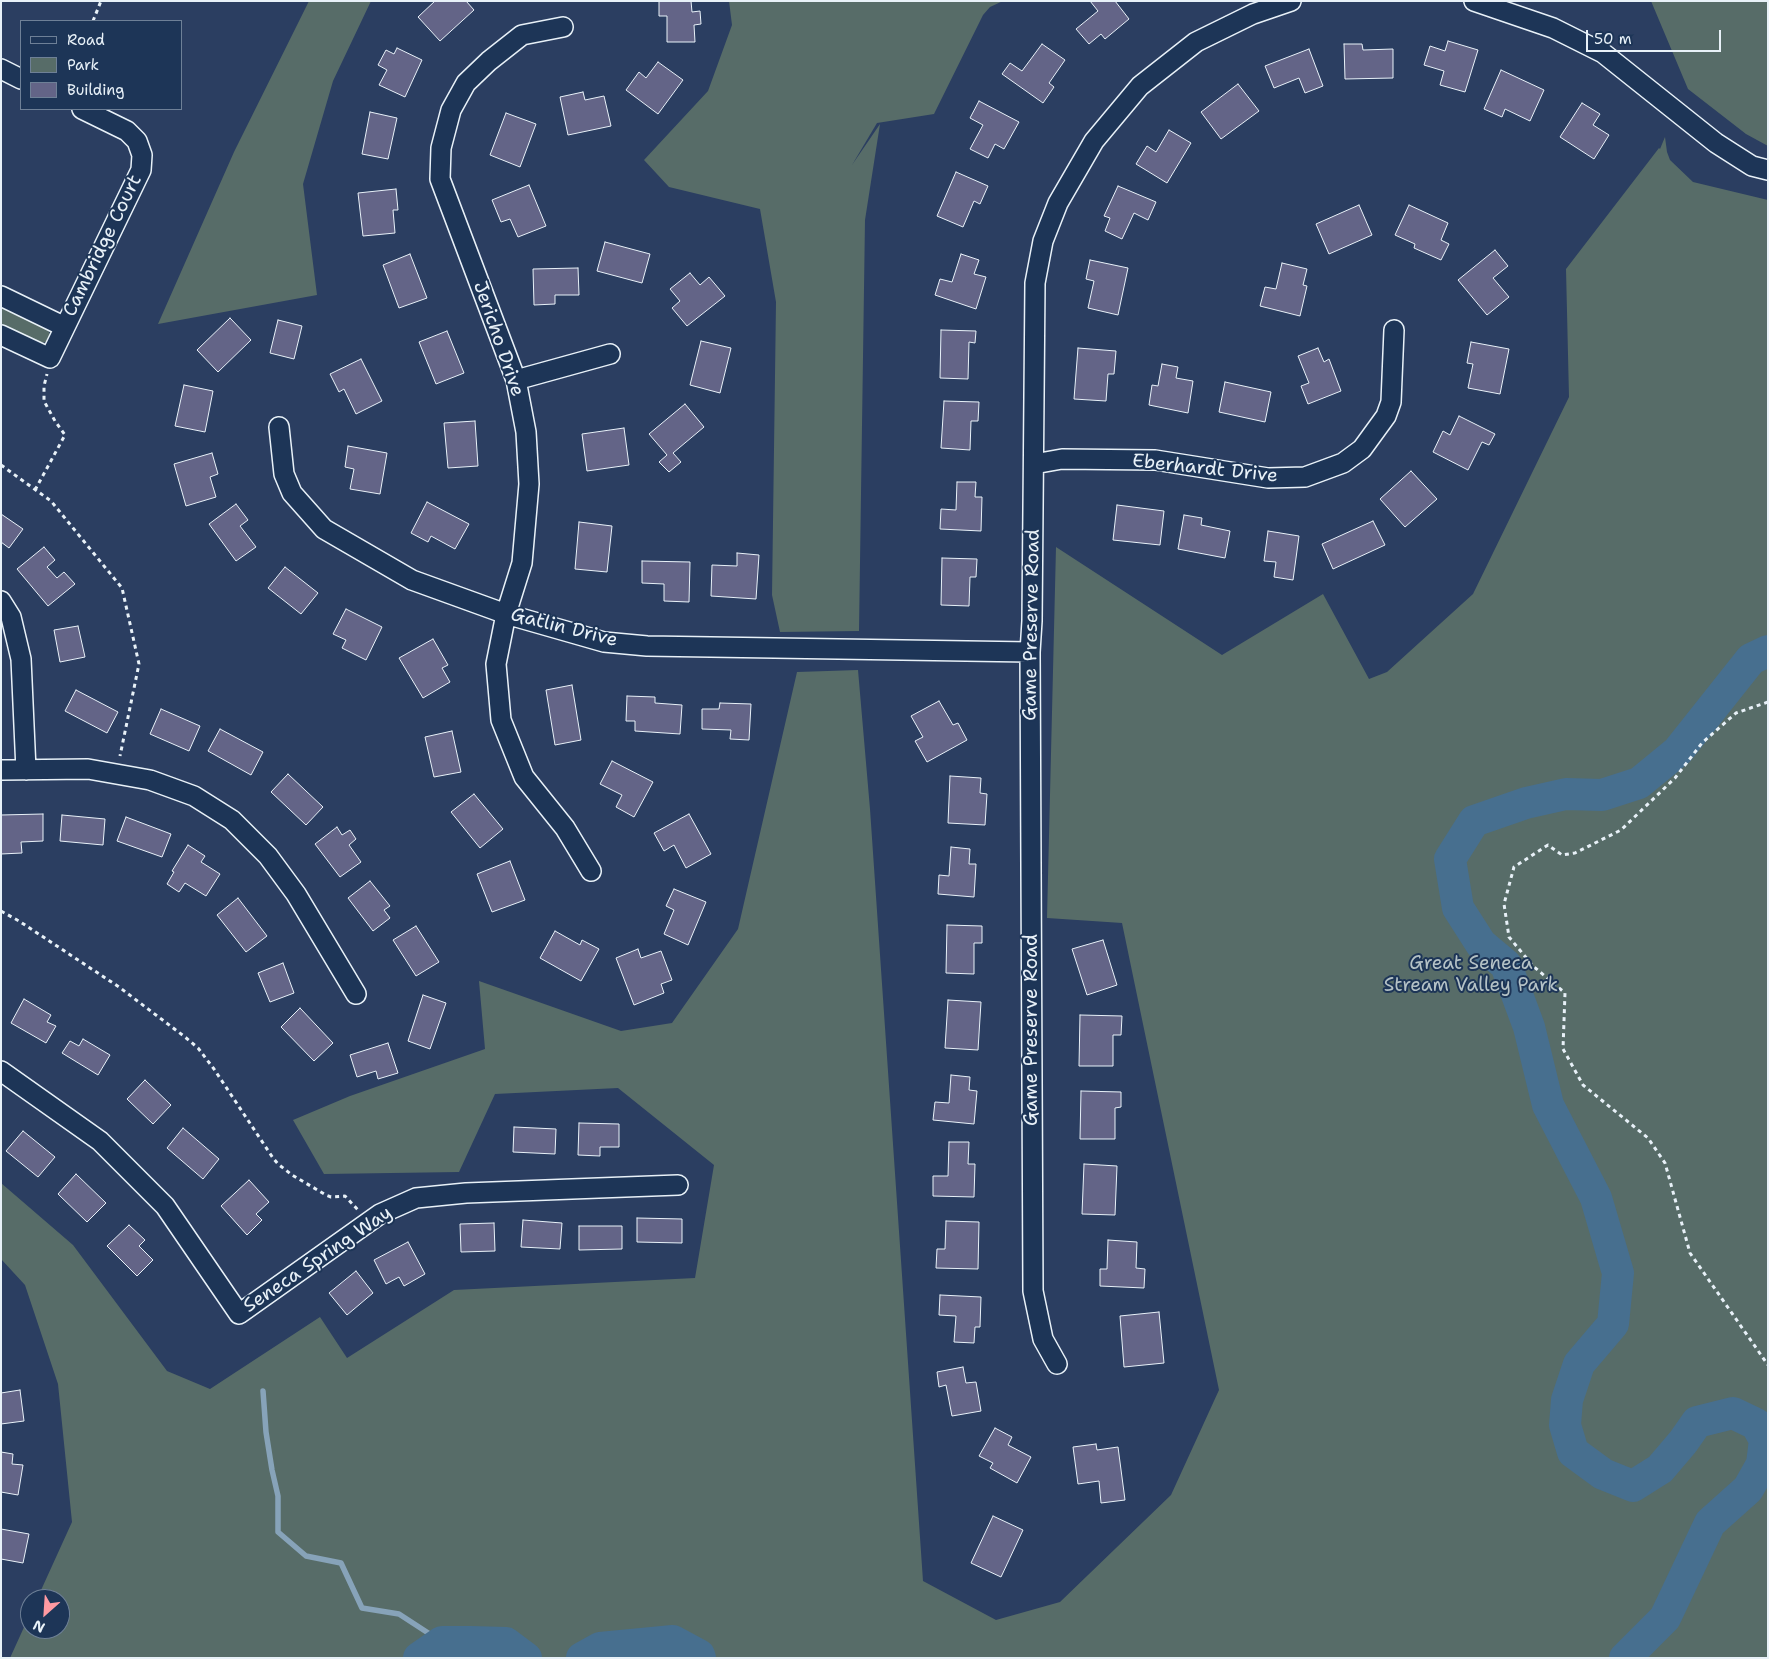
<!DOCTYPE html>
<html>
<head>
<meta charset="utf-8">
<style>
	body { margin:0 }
	#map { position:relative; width:1769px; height:1659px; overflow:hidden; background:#2b3e61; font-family:"Shantell Sans",sans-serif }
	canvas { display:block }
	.frame { position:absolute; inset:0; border:2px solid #e8f1f8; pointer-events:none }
	.legend { position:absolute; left:20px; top:20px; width:162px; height:90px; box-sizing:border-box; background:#1d3557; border:1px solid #6e8097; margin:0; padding:6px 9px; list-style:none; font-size:15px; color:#e8f1f8 }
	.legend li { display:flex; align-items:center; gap:10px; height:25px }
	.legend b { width:25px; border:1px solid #6e8097 }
	.north { position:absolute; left:20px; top:1589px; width:50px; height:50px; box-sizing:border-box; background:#1d3557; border:1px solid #6e8097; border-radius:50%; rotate:206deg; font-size:14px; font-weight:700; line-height:20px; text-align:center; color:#e8f1f8 }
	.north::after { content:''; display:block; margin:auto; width:18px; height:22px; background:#ff9aa2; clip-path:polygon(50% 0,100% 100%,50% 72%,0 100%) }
	.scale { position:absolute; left:1586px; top:30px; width:135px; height:22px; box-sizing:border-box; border:2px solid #e8f1f8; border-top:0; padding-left:6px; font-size:15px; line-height:18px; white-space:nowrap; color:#e8f1f8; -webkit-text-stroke:4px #1d3557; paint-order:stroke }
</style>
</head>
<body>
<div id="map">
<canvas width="1769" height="1659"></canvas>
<div class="frame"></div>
<ul class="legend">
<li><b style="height:6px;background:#1d3557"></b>Road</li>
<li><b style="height:14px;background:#576c68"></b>Park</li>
<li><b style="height:14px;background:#636487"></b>Building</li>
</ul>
<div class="north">N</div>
<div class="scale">50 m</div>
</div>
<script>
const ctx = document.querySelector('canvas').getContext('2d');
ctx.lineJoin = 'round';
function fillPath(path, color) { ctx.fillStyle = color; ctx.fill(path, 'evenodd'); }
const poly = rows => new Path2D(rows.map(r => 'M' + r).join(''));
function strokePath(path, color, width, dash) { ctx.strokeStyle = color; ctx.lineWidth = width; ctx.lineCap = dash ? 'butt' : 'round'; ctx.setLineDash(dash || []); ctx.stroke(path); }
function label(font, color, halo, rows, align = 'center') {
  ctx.font = font + ' "Shantell Sans",sans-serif'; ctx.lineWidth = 4; ctx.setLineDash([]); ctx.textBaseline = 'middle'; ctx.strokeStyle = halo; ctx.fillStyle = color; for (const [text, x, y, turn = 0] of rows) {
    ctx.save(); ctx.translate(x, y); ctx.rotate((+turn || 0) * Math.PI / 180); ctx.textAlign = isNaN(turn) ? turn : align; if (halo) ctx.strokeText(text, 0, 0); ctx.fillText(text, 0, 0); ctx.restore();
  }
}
fillPath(poly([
	[309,1,371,1,333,81,303,184,317,295,158,324,234,152],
	[729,1,1003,1,990,7,983,15,934,114,877,123,852,165,880,124,865,220,859,631,780,632,772,595,776,302,760,209,669,187,644,160,708,91,732,25],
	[1651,1,1768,1,1768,146,1746,134,1688,89],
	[1665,137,1667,152,1670,160,1693,182,1768,200,1768,1658,10,1658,30,1614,30,1629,60,1629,60,1599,37,1599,72,1522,58,1384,25,1285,1,1259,1,1183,73,1245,167,1371,210,1389,320,1317,347,1358,454,1290,695,1278,714,1165,618,1088,495,1094,459,1172,324,1174,293,1120,350,1096,485,1049,479,981,621,1031,672,1023,738,929,797,672,858,670,870,809,923,1581,996,1620,1060,1602,1171,1495,1219,1390,1122,923,1047,918,1056,547,1222,655,1323,594,1369,679,1387,672,1473,594,1569,397,1566,269,1659,148,1660,149],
	[1,307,48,330,51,336,47,342,39,343,1,324]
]), '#576c68');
strokePath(poly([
	[263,1391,266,1432,272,1470,278,1496,278,1532,306,1556,341,1563,362,1608,399,1614,442,1642]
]), '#87a3b9', 5.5);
strokePath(poly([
	[419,1658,442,1642,470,1642,506,1643,526,1658],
	[582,1658,600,1648,673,1641,699,1655,700,1658],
	[1625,1658,1665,1618,1710,1523,1748,1489,1762,1464,1765,1440,1756,1424,1733,1413,1697,1422,1683,1442,1660,1469,1633,1486,1603,1474,1573,1452,1565,1425,1567,1400,1579,1364,1613,1324,1618,1273,1596,1198,1548,1105,1529,1027,1506,965,1481,944,1458,908,1450,859,1474,821,1526,803,1566,794,1602,795,1639,783,1678,751,1751,659,1768,651]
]), '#476f8f', 32);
const building = poly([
	[435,1,466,1,474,10,440,41,418,17,435,1],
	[659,1,691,1,692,12,700,11,701,24,694,25,695,42,667,42,667,16,659,16,659,1],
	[1090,1,1115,1,1129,19,1105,39,1101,34,1089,44,1076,29,1098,11,1090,1],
	[1448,41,1478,50,1465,92,1440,85,1444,71,1424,65,1430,46,1445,51,1448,41],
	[1042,44,1065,60,1049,83,1054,87,1043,103,1002,74,1010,63,1022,71,1042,44],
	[1344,44,1362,44,1363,50,1393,49,1393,78,1345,79,1344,44],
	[397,48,422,60,405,97,379,85,387,70,378,65,386,50,394,54,397,48],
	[1309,49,1323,86,1305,93,1299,78,1274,88,1265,66,1309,49],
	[658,62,683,80,658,114,626,90,639,72,646,78,658,62],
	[1501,70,1544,90,1530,121,1505,109,1502,117,1484,109,1501,70],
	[1238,84,1259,111,1221,139,1201,112,1238,84],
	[583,92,585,100,604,96,611,126,568,135,560,97,583,92],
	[979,101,1019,122,1004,149,995,144,988,158,970,149,983,125,970,118,979,101],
	[1582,103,1600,114,1593,125,1609,135,1594,159,1560,137,1582,103],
	[370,112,397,118,388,159,362,154,370,112],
	[506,113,536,124,520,167,490,155,506,113],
	[1169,130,1191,143,1167,183,1136,164,1147,146,1156,152,1169,130],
	[956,172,988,186,980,204,974,201,963,227,937,216,956,172],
	[529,185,546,226,518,237,510,219,501,222,492,200,529,185],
	[1118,186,1156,202,1148,220,1134,213,1122,239,1105,231,1110,218,1104,216,1118,186],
	[396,189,398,210,393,210,395,233,363,236,358,193,396,189],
	[1359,205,1372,235,1329,254,1316,224,1359,205],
	[1409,205,1448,223,1441,240,1449,244,1441,260,1414,248,1415,244,1395,235,1409,205],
	[605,242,650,254,642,283,597,271,605,242],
	[1495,250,1508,266,1493,278,1509,297,1487,315,1458,280,1495,250],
	[410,254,427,298,399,308,383,265,410,254],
	[961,254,979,260,974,274,986,277,976,309,935,295,940,279,952,282,961,254],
	[1090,260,1128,268,1118,315,1088,308,1094,281,1086,279,1090,260],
	[1282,263,1307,269,1303,285,1307,286,1300,316,1260,306,1265,287,1276,289,1282,263],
	[578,268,579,295,555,295,555,304,534,305,533,269,578,268],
	[690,273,700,285,709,277,725,296,687,326,672,308,680,301,670,289,690,273],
	[230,318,251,340,218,372,197,350,230,318],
	[278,320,302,326,294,359,270,353,278,320],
	[941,330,976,331,975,343,969,342,968,379,940,378,941,330],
	[447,331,464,373,436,384,419,342,447,331],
	[701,341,731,348,720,393,690,385,701,341],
	[1471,342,1509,349,1500,394,1468,388,1473,364,1467,363,1471,342],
	[1078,348,1116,351,1114,374,1108,374,1106,401,1074,399,1078,348],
	[1318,348,1324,362,1329,359,1341,391,1308,404,1301,386,1309,383,1298,356,1318,348],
	[361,359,382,401,356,414,344,389,339,392,330,374,361,359],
	[1162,364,1178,367,1176,378,1193,381,1188,413,1149,405,1152,385,1158,386,1162,364],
	[1225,382,1271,392,1265,422,1219,412,1225,382],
	[184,385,213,391,205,432,175,426,184,385],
	[944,401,979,402,978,421,971,421,970,450,941,448,944,401],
	[685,404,704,427,673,453,681,462,669,472,659,462,667,455,649,434,685,404],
	[1459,416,1495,434,1489,445,1482,442,1468,470,1433,452,1443,431,1450,435,1459,416],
	[475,421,478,466,448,468,444,423,475,421],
	[624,428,629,465,587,471,582,434,624,428],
	[348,446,387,453,380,494,350,489,354,469,345,467,348,446],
	[212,453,218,474,210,477,216,497,186,506,174,464,212,453],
	[1411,471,1437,499,1405,527,1380,499,1411,471],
	[957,482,976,482,975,497,982,497,981,531,940,529,941,509,956,510,957,482],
	[427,502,469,524,455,549,431,536,428,542,411,533,427,502],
	[236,504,248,520,240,526,256,547,236,561,209,524,236,504],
	[1117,505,1164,511,1160,545,1113,540,1117,505],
	[1,514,23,529,9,548,1,542,1,514],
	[1184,515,1202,518,1201,525,1230,531,1225,558,1178,549,1184,515],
	[1373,521,1385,545,1333,569,1322,544,1373,521],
	[579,522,612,526,607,572,575,569,579,522],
	[1268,531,1299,536,1293,580,1274,577,1276,562,1264,561,1268,531],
	[44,547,55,560,47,567,57,578,64,572,75,584,48,606,17,569,44,547],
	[737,553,759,555,756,599,711,596,712,565,737,566,737,553],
	[942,558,977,559,976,577,970,577,969,606,941,605,942,558],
	[642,561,690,562,689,602,664,601,664,584,642,583,642,561],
	[285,567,318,593,301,614,268,588,285,567],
	[346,609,382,627,366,660,342,648,346,640,333,634,346,609],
	[78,626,85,657,60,662,54,630,78,626],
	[433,639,448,665,442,668,450,682,423,698,399,658,433,639],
	[572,685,581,740,555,745,546,690,572,685],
	[76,690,118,712,107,733,65,711,76,690],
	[627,696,655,697,655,703,682,705,680,734,635,731,635,721,626,721,627,696],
	[939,701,953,725,958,723,967,740,927,762,915,741,923,737,911,716,939,701],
	[720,703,751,704,749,740,730,739,731,730,702,729,702,709,719,709,720,703],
	[161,709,200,726,189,751,150,734,161,709],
	[220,729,263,752,251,775,208,751,220,729],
	[452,731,461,772,434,777,425,737,452,731],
	[612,761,653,782,634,817,616,807,622,795,600,784,612,761],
	[288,774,323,807,306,825,271,792,288,774],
	[950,776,981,778,980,793,987,794,985,825,948,823,950,776],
	[474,794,503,829,480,848,451,812,474,794],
	[43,814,43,841,21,842,22,853,1,854,1,815,43,814],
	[689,814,711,854,686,868,674,845,664,851,654,833,689,814],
	[62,815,105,819,103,845,60,841,62,815],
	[126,817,171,834,162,857,117,841,126,817],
	[337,827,342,835,350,830,356,839,349,845,361,862,340,877,315,844,337,827],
	[188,845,205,856,201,862,220,874,206,896,185,883,179,892,167,884,174,872,172,871,188,845],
	[951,847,970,849,969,864,976,864,974,897,938,894,939,875,949,876,951,847],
	[510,861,525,900,492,912,477,874,510,861],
	[370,881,390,906,384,910,390,918,373,931,348,898,370,881],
	[674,889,706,902,688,945,664,934,674,910,666,906,674,889],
	[238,898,267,936,246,952,217,915,238,898],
	[947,925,982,926,982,943,974,943,974,974,946,973,947,925],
	[416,926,439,962,416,976,393,940,416,926],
	[555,931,580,945,582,940,599,949,581,981,540,958,555,931],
	[1103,940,1117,985,1087,995,1072,949,1103,940],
	[638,949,641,958,661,951,672,980,661,984,664,993,634,1005,616,958,638,949],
	[283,963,294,993,270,1002,258,973,283,963],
	[423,995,446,1003,430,1049,408,1041,423,995],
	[24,999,51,1015,47,1022,56,1026,46,1043,11,1023,24,999],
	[948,1000,981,1002,978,1050,945,1048,948,1000],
	[300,1008,333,1043,314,1061,281,1027,300,1008],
	[1080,1015,1122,1016,1121,1035,1113,1035,1113,1066,1079,1066,1080,1015],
	[83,1039,110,1055,98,1075,62,1053,70,1041,79,1046,83,1039],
	[388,1043,398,1073,378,1079,376,1071,357,1077,350,1055,388,1043],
	[951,1075,970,1077,969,1090,977,1091,974,1124,933,1120,935,1102,949,1103,951,1075],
	[145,1080,171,1105,153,1124,127,1099,145,1080],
	[1081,1091,1121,1092,1121,1107,1115,1108,1115,1139,1080,1139,1081,1091],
	[579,1123,619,1124,619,1147,600,1147,600,1156,578,1155,579,1123],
	[514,1127,556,1129,555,1154,513,1152,514,1127],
	[183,1128,219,1159,203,1179,167,1148,183,1128],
	[23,1131,55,1157,38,1177,6,1151,23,1131],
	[949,1142,969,1142,968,1164,975,1164,974,1197,933,1196,933,1176,948,1176,949,1142],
	[1084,1164,1117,1166,1115,1215,1082,1214,1084,1164],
	[76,1174,106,1203,87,1222,58,1194,76,1174],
	[249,1180,269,1202,256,1214,262,1220,247,1235,221,1206,249,1180],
	[637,1218,682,1219,682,1243,637,1242,637,1218],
	[523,1220,562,1223,560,1249,521,1247,523,1220],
	[946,1221,979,1222,978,1269,936,1268,937,1249,945,1249,946,1221],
	[494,1223,495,1251,461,1252,460,1224,494,1223],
	[129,1225,145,1240,139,1246,153,1260,137,1276,107,1246,129,1225],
	[579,1226,622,1226,622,1249,579,1250,579,1226],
	[1108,1240,1137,1242,1136,1268,1145,1269,1144,1288,1100,1286,1100,1269,1107,1269,1108,1240],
	[408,1242,425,1274,404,1286,399,1277,386,1284,374,1260,408,1242],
	[356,1271,373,1293,347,1315,329,1293,356,1271],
	[940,1295,981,1297,980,1327,975,1327,974,1343,954,1342,956,1316,939,1315,940,1295],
	[1159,1312,1164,1363,1124,1367,1120,1316,1159,1312],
	[963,1367,966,1383,976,1382,981,1411,952,1416,946,1385,939,1387,937,1372,963,1367],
	[20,1390,24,1421,1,1424,1,1393,20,1390],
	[995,1428,1012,1437,1008,1445,1031,1457,1017,1483,990,1468,993,1463,979,1456,995,1428],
	[1096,1444,1097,1450,1118,1447,1125,1500,1101,1503,1099,1481,1078,1484,1073,1447,1096,1444],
	[1,1452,13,1454,12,1464,23,1465,18,1495,1,1492,1,1452],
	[993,1516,1023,1530,1001,1577,971,1563,993,1516],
	[1,1529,29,1534,23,1563,1,1559,1,1529]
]);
fillPath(building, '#636487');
strokePath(building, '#e8f1f8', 1);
const street = poly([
	[1474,1,1553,28,1603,53,1716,143,1752,166,1768,170],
	[563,27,522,35,489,61,466,83,451,110,441,148,440,179,516,380,526,432,529,484,522,563,506,614,496,664,501,720,524,777,565,828,591,871],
	[1,69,21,79],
	[1,296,65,327],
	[1,335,50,358,141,170,142,155,137,141,127,131,82,109],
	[516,380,610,354],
	[279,427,284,474,292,493,324,529,412,580,506,614,604,642,647,646,1030,652],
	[1034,464,1062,459,1155,460,1268,478,1305,477,1343,463,1362,449,1386,416,1391,402,1394,330],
	[1,601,11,617,21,659,26,770],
	[1,770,88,769,150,780,194,796,232,820,268,856,296,894,356,994],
	[1,1071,100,1141,165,1206,239,1314,380,1214,416,1198,466,1193,678,1185],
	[1057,1364,1043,1339,1033,1291,1030,652,1032,621,1035,283,1043,241,1058,203,1094,141,1140,86,1196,42,1253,14,1291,1]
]);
strokePath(street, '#e8f1f8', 22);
strokePath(poly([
	[93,21,101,1],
	[1,465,51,501,122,588,139,664,120,756],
	[35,490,65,435,55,421,44,401,44,386,47,374],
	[1768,702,1736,713,1702,743,1675,778,1621,830,1575,853,1562,855,1548,845,1514,867,1504,904,1509,937,1533,966,1565,993,1563,1049,1583,1085,1648,1138,1665,1163,1690,1253,1768,1365],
	[1,911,19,921,119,987,185,1037,198,1048,214,1069,273,1158,278,1164,292,1175,326,1195,331,1197,345,1196,358,1210]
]), '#e8f1f8', 3, [4, 4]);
strokePath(street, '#1d3557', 19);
label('19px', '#e8f1f8', '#1d3557', [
	["Cambridge Court",103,246,-64],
	["Jericho Drive",498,339,71],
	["Eberhardt Drive",1205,469,6],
	["Game Preserve Road",1032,625,-89],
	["Gatlin Drive",564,628,14],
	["Game Preserve Road",1032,1030,-90],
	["Seneca Spring Way",318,1260,-34]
]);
label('19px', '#b5c2c6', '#1d3557', [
	["Great Seneca",1471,964],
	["Stream Valley Park",1471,986]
]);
</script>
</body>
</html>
